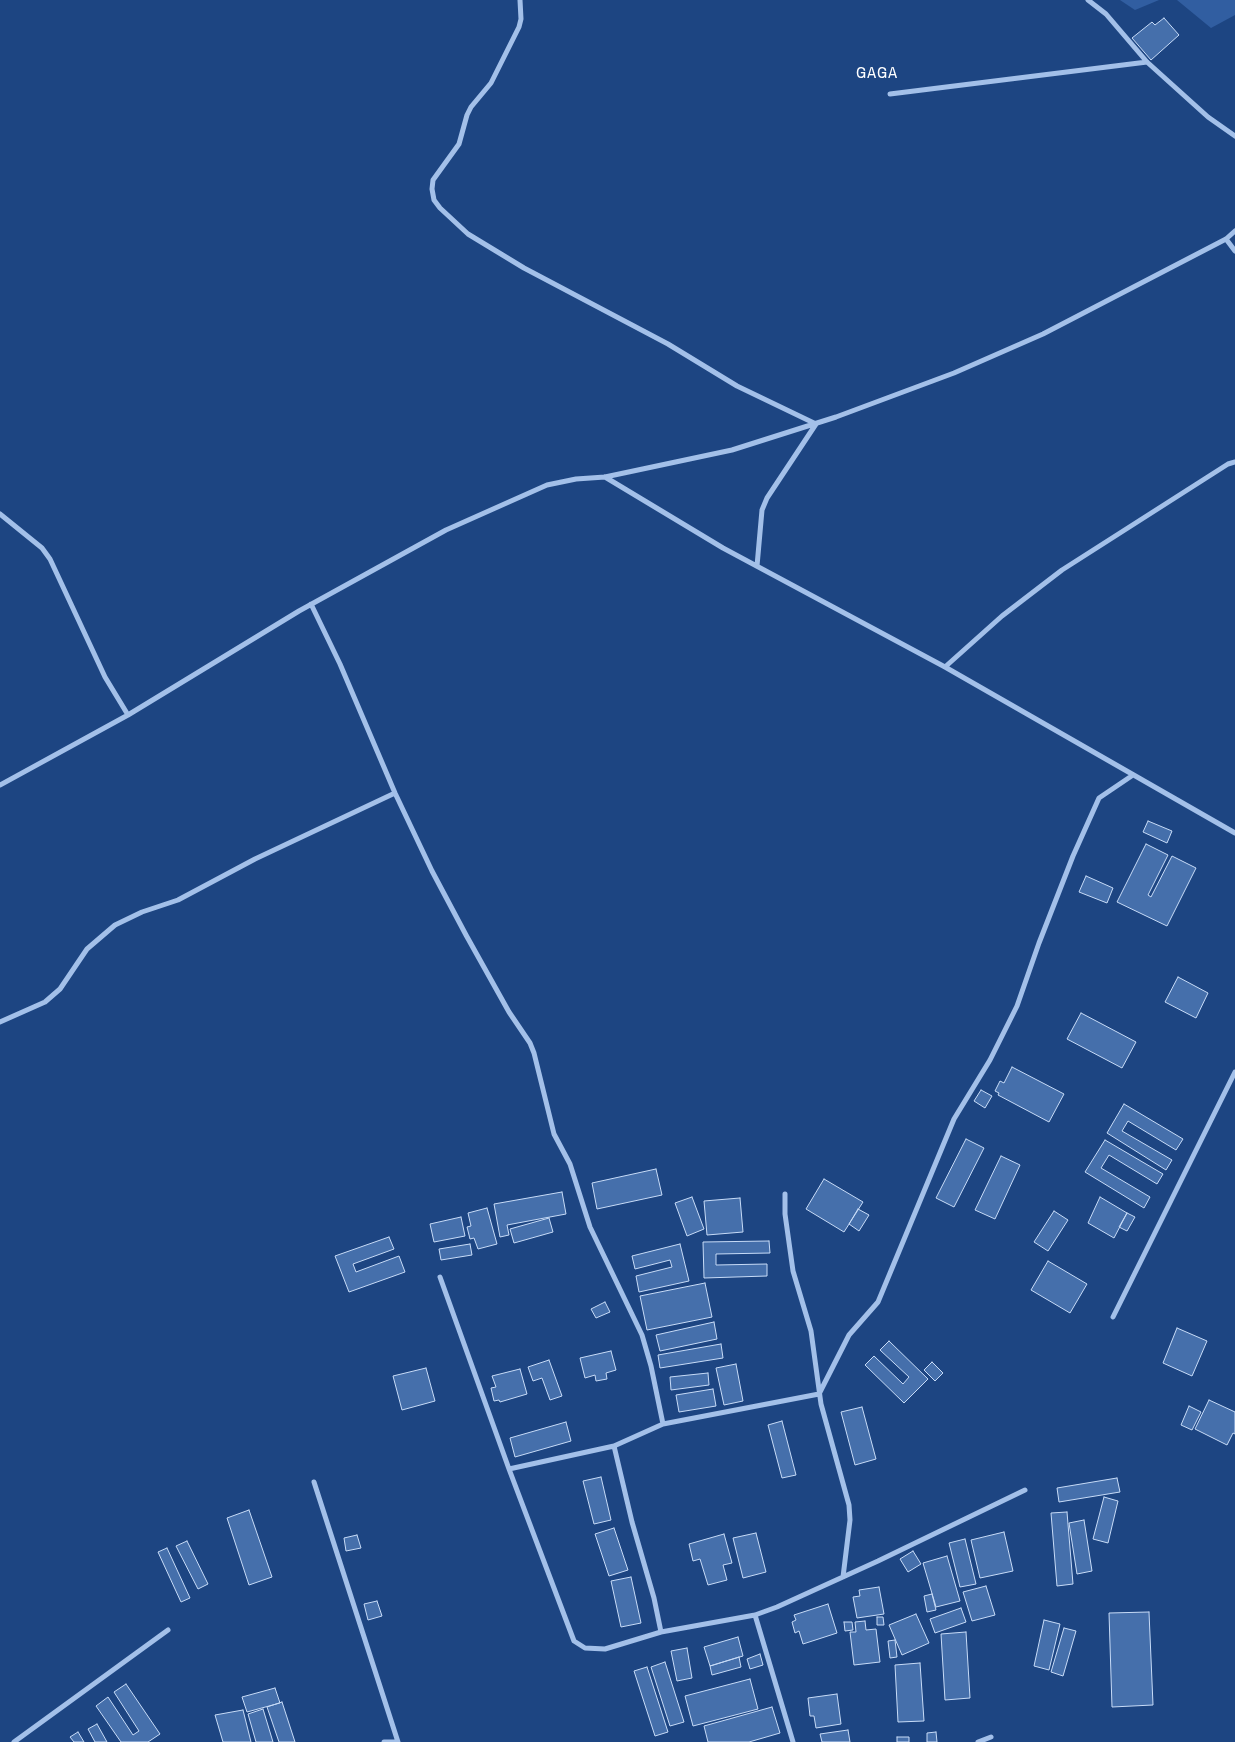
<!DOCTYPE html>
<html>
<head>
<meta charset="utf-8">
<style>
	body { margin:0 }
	canvas { display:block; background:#1d4582 }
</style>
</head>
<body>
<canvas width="1235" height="1742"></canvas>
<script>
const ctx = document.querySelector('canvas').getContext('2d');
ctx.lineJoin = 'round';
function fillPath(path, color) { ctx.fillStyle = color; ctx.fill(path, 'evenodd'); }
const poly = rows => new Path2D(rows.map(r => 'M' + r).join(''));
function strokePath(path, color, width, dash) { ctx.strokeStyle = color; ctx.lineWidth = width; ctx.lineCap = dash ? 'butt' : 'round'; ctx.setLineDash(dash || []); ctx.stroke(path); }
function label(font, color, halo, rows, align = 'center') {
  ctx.font = font + ' "Archivo Narrow",sans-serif'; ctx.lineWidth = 4; ctx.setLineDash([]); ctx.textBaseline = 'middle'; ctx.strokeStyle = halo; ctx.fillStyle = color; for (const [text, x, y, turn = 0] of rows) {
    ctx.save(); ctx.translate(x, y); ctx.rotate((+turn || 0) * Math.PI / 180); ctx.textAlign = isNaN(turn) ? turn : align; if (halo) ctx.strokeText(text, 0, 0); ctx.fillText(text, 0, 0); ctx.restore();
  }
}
fillPath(poly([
	[1120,0,1159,0,1135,10],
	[1177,0,1235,0,1235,15,1211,28]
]), '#315ea1');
const building = poly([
	[1164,18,1179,35,1151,60,1132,38,1152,22,1155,25,1164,18],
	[1148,821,1172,831,1167,843,1143,832,1148,821],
	[1146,844,1168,855,1148,895,1151,897,1172,856,1196,868,1167,926,1117,902,1146,844],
	[1086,876,1113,888,1107,903,1079,892,1086,876],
	[1178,977,1208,993,1196,1018,1165,1002,1178,977],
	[1081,1013,1136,1042,1122,1068,1067,1039,1081,1013],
	[1012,1067,1064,1094,1049,1122,998,1095,999,1093,995,1091,1000,1081,1004,1083,1012,1067],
	[981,1090,992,1096,985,1108,974,1101,981,1090],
	[1124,1104,1183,1139,1176,1150,1128,1121,1122,1131,1172,1160,1166,1170,1107,1133,1124,1104],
	[966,1139,984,1148,954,1207,936,1198,966,1139],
	[1105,1140,1163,1174,1157,1184,1109,1155,1101,1168,1150,1197,1144,1208,1085,1172,1105,1140],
	[1001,1156,1020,1165,995,1219,975,1210,1001,1156],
	[656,1169,662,1195,597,1209,592,1183,656,1169],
	[824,1179,863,1202,844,1232,806,1209,824,1179],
	[562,1192,566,1214,507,1225,509,1235,500,1237,494,1204,562,1192],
	[692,1197,704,1229,687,1236,675,1203,692,1197],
	[1100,1197,1127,1213,1114,1238,1088,1223,1100,1197],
	[740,1198,743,1232,707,1235,704,1201,740,1198],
	[487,1208,497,1244,478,1249,474,1238,470,1239,467,1227,471,1226,468,1213,487,1208],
	[858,1209,869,1215,859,1231,849,1224,858,1209],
	[1054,1211,1068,1220,1048,1251,1034,1242,1054,1211],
	[1127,1213,1135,1217,1127,1231,1119,1227,1127,1213],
	[461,1217,465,1236,434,1242,430,1224,461,1217],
	[549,1218,553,1232,514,1243,510,1229,549,1218],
	[389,1237,394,1249,353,1264,356,1272,399,1256,405,1272,349,1292,335,1256,389,1237],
	[769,1241,770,1253,716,1254,716,1265,767,1264,767,1276,704,1278,703,1242,769,1241],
	[470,1244,472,1255,441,1260,439,1249,470,1244],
	[680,1244,689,1281,639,1292,636,1276,672,1267,670,1260,635,1269,632,1256,680,1244],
	[1048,1261,1087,1284,1070,1313,1031,1290,1048,1261],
	[705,1283,712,1317,647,1330,640,1296,705,1283],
	[605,1302,610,1312,596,1318,591,1309,605,1302],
	[714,1322,717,1339,660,1351,656,1335,714,1322],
	[1177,1328,1207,1341,1192,1376,1163,1363,1177,1328],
	[889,1341,928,1379,904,1403,865,1365,874,1356,903,1384,909,1377,880,1350,889,1341],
	[721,1344,723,1358,660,1368,658,1355,721,1344],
	[611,1351,616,1370,606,1373,607,1379,596,1381,595,1375,585,1378,580,1358,611,1351],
	[549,1360,562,1396,550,1400,542,1378,533,1381,528,1367,549,1360],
	[932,1362,943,1373,935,1381,924,1370,932,1362],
	[736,1364,743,1401,724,1405,716,1368,736,1364],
	[426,1368,435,1401,402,1410,393,1376,426,1368],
	[520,1369,527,1394,500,1402,499,1400,494,1401,491,1388,496,1387,492,1376,520,1369],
	[708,1373,709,1385,671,1390,670,1377,708,1373],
	[713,1389,716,1406,679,1412,676,1395,713,1389],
	[1209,1400,1235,1412,1235,1434,1233,1433,1227,1445,1195,1429,1209,1400],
	[1189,1406,1201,1412,1192,1430,1181,1425,1189,1406],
	[862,1407,876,1459,855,1465,841,1412,862,1407],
	[782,1421,796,1475,782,1478,768,1425,782,1421],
	[566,1422,571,1441,515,1457,510,1438,566,1422],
	[601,1477,611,1520,594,1524,583,1481,601,1477],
	[1117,1478,1120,1492,1059,1502,1057,1488,1117,1478],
	[1104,1497,1118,1501,1108,1543,1093,1539,1104,1497],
	[249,1510,272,1577,249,1585,227,1518,249,1510],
	[1067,1512,1073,1584,1057,1586,1051,1513,1067,1512],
	[1084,1520,1092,1571,1077,1574,1069,1523,1084,1520],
	[614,1528,628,1570,609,1576,595,1534,614,1528],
	[1004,1532,1013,1571,980,1578,971,1540,1004,1532],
	[756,1533,766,1572,743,1578,733,1538,756,1533],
	[724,1534,732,1563,723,1565,727,1580,708,1585,700,1559,693,1561,689,1544,724,1534],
	[357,1535,361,1548,346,1551,344,1538,357,1535],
	[965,1539,976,1584,960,1587,949,1543,965,1539],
	[187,1541,208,1584,198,1589,176,1546,187,1541],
	[167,1548,190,1598,181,1602,158,1552,167,1548],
	[913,1551,921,1564,908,1572,900,1559,913,1551],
	[947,1556,960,1601,936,1607,923,1563,947,1556],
	[631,1577,641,1623,621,1627,611,1581,631,1577],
	[986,1586,995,1615,972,1621,963,1592,986,1586],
	[879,1587,884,1614,857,1618,853,1597,860,1596,859,1590,879,1587],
	[932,1594,936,1610,927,1612,924,1596,932,1594],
	[377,1601,382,1616,368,1620,364,1604,377,1601],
	[828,1604,837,1633,803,1644,799,1631,795,1633,792,1622,796,1620,794,1615,828,1604],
	[961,1608,966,1622,935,1633,930,1619,961,1608],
	[1149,1612,1153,1705,1112,1707,1109,1613,1149,1612],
	[916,1614,929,1643,902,1655,889,1625,916,1614],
	[877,1617,883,1617,884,1625,877,1625,877,1617],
	[1044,1620,1060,1624,1049,1670,1034,1666,1044,1620],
	[865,1621,866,1630,876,1629,880,1662,854,1665,850,1632,856,1632,855,1622,865,1621],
	[844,1622,852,1622,853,1630,845,1631,844,1622],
	[1064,1628,1076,1631,1063,1676,1051,1672,1064,1628],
	[966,1632,970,1698,945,1700,941,1634,966,1632],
	[738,1637,743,1656,710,1666,704,1647,738,1637],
	[895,1640,897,1657,890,1658,888,1641,895,1640],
	[687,1648,692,1678,677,1681,671,1651,687,1648],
	[760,1654,763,1665,750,1669,747,1659,760,1654],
	[739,1657,741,1667,712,1675,710,1666,739,1657],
	[665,1662,684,1722,670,1726,651,1667,665,1662],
	[920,1663,924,1721,898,1722,895,1665,920,1663],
	[647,1667,668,1732,655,1736,634,1671,647,1667],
	[750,1679,758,1709,693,1726,685,1696,750,1679],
	[126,1684,160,1734,148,1742,121,1742,96,1706,108,1697,133,1735,139,1731,114,1692,126,1684],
	[275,1688,280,1703,247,1712,242,1697,275,1688],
	[837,1694,841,1724,816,1728,814,1716,810,1716,808,1698,837,1694],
	[282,1702,295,1742,279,1742,267,1707,282,1702],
	[772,1707,780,1733,749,1742,708,1742,704,1726,772,1707],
	[263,1709,273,1742,256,1742,248,1714,263,1709],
	[243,1710,251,1742,223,1742,215,1715,243,1710],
	[97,1724,107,1742,95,1742,88,1729,97,1724],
	[848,1730,850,1742,822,1742,820,1734,848,1730],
	[78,1732,84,1742,74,1742,70,1737,78,1732],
	[936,1732,937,1742,927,1742,927,1733,936,1732],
	[897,1737,909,1737,909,1742,897,1742,897,1737]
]);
fillPath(building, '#456fab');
strokePath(building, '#c7dbf7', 1);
strokePath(poly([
	[520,0,521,19,519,27,491,83,471,107,467,115,459,144,433,180,432,189,434,200,440,208,468,234,524,268,668,344,737,386,816,424,767,498,762,510,757,566],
	[1088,0,1106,14,1147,62,1208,117,1235,136],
	[890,94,1147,62],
	[1226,239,1235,251],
	[605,477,723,548,945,667,1235,833],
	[0,514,42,548,50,559,105,677,128,715],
	[311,604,340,664,395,793,432,871,466,935,509,1012,530,1043,534,1053,554,1134,570,1164,590,1227,642,1335,651,1366,663,1424],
	[945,667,1002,616,1062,570,1228,464,1235,462],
	[0,785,128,715,299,611,446,530,547,485,576,479,605,477,732,450,836,417,954,373,1043,334,1226,239,1235,231],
	[0,1022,45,1002,60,989,87,949,115,925,142,912,178,900,255,859,395,793],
	[785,1194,785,1214,793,1271,811,1331,821,1404,849,1505,850,1520,843,1577],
	[440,1277,509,1469,574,1641,585,1648,605,1649,661,1632,755,1615,777,1607,878,1561,1025,1490],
	[1113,1317,1235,1072],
	[614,1446,632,1522,654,1598,661,1632],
	[509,1469,614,1446,663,1424,819,1394,849,1335,878,1302,954,1119,990,1060,1017,1006,1039,943,1073,856,1099,798,1133,775],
	[314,1482,398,1742],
	[755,1615,793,1742],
	[14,1742,168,1630],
	[384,1742,398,1742],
	[978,1742,991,1737]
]), '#a3c0e9', 5);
ctx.letterSpacing = '1px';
label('16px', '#fff', '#1d4582', [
	["GAGA",877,74]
]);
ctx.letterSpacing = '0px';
</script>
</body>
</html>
